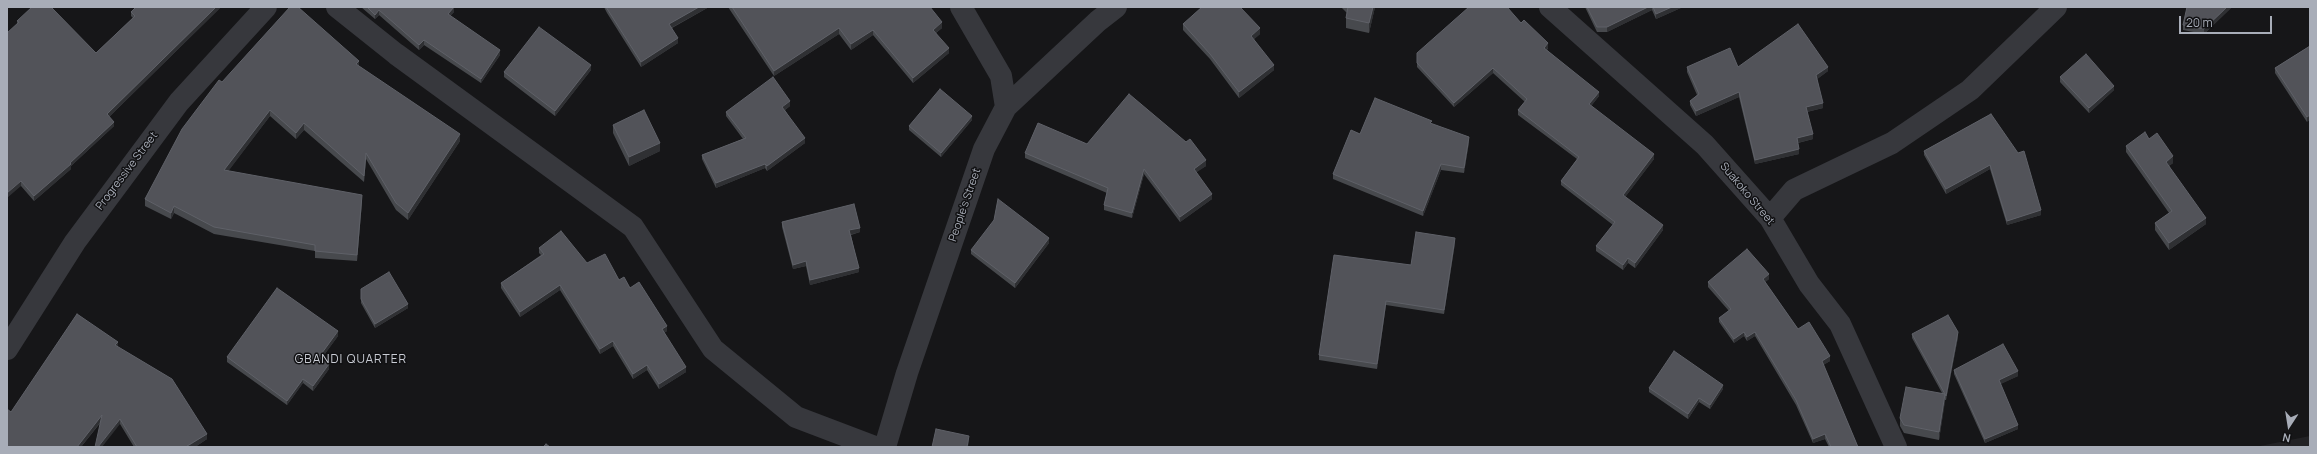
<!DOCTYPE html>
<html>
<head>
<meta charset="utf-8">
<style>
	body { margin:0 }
	#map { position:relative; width:2317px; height:454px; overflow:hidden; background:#161618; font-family:Manrope,sans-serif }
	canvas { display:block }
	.frame { position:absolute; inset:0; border:8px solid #a8adb8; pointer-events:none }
	.north { position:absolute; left:2269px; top:406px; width:40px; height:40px; -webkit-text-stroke:3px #111113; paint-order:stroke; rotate:192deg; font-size:11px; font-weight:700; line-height:16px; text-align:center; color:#a8adb8 }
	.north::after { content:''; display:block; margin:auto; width:14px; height:18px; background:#a8adb8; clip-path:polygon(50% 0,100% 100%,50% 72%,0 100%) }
	.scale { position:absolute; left:2179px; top:16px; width:93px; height:18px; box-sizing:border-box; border:2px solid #a8adb8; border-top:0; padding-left:5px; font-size:12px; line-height:14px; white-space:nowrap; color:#a8adb8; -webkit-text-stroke:3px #111113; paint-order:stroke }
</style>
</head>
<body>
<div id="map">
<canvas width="2317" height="454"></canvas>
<div class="frame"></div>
<div class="north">N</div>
<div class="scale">20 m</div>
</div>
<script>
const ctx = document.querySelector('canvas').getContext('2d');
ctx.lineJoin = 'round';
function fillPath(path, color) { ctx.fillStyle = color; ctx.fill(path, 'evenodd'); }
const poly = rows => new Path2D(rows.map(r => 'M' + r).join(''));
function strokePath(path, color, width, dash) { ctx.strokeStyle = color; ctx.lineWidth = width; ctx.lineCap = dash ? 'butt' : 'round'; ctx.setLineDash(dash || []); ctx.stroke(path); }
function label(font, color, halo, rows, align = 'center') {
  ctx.font = font + ' Manrope,sans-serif'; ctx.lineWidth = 3; ctx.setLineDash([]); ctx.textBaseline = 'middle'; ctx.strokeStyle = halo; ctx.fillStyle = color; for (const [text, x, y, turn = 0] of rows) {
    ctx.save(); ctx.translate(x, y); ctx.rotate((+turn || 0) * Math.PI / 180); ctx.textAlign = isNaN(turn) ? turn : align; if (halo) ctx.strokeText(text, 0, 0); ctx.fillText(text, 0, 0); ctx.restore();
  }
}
fillPath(poly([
	[2310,436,2310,447,2255,447]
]), '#222225');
strokePath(poly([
	[337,7,396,54,633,227,713,349,796,417,875,447],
	[961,7,1001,76,1006,107],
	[1550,7,1705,145,1770,218,1809,284,1840,324,1896,447],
	[1770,218,1794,190,1892,143,1970,90,2056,7],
	[7,349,75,242,179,102,266,7],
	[885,447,907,373,984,149,1006,107,1098,21,1116,7]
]), '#37383d', 22);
fillPath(poly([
	[136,7,221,7,109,117,114,126,71,166,71,169,34,201,21,186,17,21,96,53,133,18,131,16,131,12],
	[361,7,454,7,454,12,450,16,500,55,481,83,424,45,419,50,379,15,375,19],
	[604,7,709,7,672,28,678,43,641,67,607,13],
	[728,7,763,7,763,8,942,28,936,33,949,53,913,83,873,35,851,50,839,34,774,76],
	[1341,7,1375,7,1369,33,1346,28,1346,18,1347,13],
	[1585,7,1683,7,1656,19,1652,10,1607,32,1597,32],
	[2232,7,2204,34,2183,30,2183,25],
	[1521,23,1548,48,1547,50,1599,96,1591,106,1654,159,1625,197,1663,230,1635,268,1628,263,1623,270,1596,251,1596,246,1613,225,1561,185,1561,181,1577,159,1518,115,1518,110,1525,102,1493,73,1454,107,1417,67,1417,53],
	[1183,24,1260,34,1254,39,1274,70,1239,98,1210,59,1183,30],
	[2310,46,2307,122,2275,73,2275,68],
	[359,66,460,141,408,220,396,210,366,159,364,182,304,130,296,139,270,116,228,171,362,202,357,261,315,258,315,251,214,234,174,213,171,219,145,206,145,199,222,82],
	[1687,67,1738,67,1828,71,1817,79,1823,108,1807,112,1813,139,1798,143,1799,154,1755,164,1739,97,1696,116,1690,105,1690,101,1697,95,1687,72],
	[591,70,555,116,504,77,504,72],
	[2060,77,2114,90,2089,113,2060,82],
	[790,106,785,110,805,143,767,171,765,168,716,188,702,159,702,155,743,139,726,116,726,112],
	[1991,114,2041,215,2007,225,1990,169,1946,194,1924,155,1924,151],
	[972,120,941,157,909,130,909,126],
	[1432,124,1469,142,1464,173,1441,170,1423,216,1333,179,1333,174,1360,134],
	[613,125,660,151,629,166,613,133],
	[2149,139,2173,163,2169,166,2206,224,2169,250,2155,230,2155,223,2169,213,2126,152,2126,146],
	[1087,144,1206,166,1196,172,1212,199,1180,222,1144,174,1132,218,1104,210,1104,205,1107,193,1025,158,1025,153],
	[782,222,860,232,851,235,859,272,810,285,806,266,793,269,782,227],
	[1049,243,1015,288,971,254,971,250],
	[1455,243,1444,314,1386,305,1377,369,1319,360,1319,355,1411,265],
	[539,248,587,263,619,280,630,288,667,331,664,333,686,372,659,389,647,370,633,379,613,346,600,354,560,290,520,317,501,288,501,283,541,255,539,253],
	[1769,279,1765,282,1798,329,1830,361,1823,365,1858,447,1829,447,1825,439,1813,443,1796,405,1755,336,1747,341,1744,336,1734,343,1719,322,1719,318,1729,311,1708,287,1708,282],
	[361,289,408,308,375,328,361,303],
	[1912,334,1958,337,1946,400,1945,400,1939,440,1904,433,1900,426,1900,418,1942,393,1912,338],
	[338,336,321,359,329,369,313,391,303,383,287,405,227,362,227,357],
	[117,347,207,439,195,447,134,447,120,424,101,422,81,447,7,447,11,412],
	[1954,370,2018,376,2000,384,2018,429,1985,443,1954,374],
	[1649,388,1723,389,1710,409,1699,402,1688,419,1649,392]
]), '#47494d');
fillPath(poly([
	[216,7,221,7,107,119,107,114],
	[454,7,454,12,448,19,448,14],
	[699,7,709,7,669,29,669,24],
	[1373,7,1375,7,1369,33,1369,23],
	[1648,7,1652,7,1652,10,1607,32,1607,27],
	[1672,7,1683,7,1656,19,1656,14],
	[2227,7,2232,7,2204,34,2204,29],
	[379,10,379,15,375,19,375,15],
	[942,22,942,28,933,35,933,30],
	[839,28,839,34,774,76,774,71],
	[1260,28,1260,34,1251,42,1251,36],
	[873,30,873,35,851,50,851,44],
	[678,38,678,43,641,67,641,62],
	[424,40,424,45,419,50,419,45],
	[1548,43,1548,48,1544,52,1544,48],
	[949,48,949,53,913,83,913,78],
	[500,50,500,55,481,83,481,79],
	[359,61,359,68,356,64],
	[591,65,591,70,555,116,555,111],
	[1274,65,1274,70,1239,98,1239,92],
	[1828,67,1828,71,1816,80,1816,75],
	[1493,68,1493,73,1454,107,1454,103],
	[2114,86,2114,90,2089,113,2089,108],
	[1599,92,1599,96,1589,109,1589,104],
	[1739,92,1739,97,1696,116,1696,111],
	[790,101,790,106,782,112,782,107],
	[1823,103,1823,108,1806,112,1806,107],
	[270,110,270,116,224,177,224,170],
	[2310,115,2310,120,2307,122,2307,117],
	[972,116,972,120,941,157,941,153],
	[114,122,114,126,71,166,71,169,34,201,34,196],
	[304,123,304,130,296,139,296,133],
	[460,134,460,141,408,220,408,213],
	[1813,134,1813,139,1797,143,1797,138],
	[1469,137,1469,142,1464,173,1464,168],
	[805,138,805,143,767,171,767,166],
	[660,143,660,151,629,166,629,157],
	[1799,149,1799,154,1755,164,1755,160],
	[366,153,366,159,364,182,364,176],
	[1654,154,1654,159,1623,200,1623,195],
	[2173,156,2173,163,2166,168,2166,162],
	[1206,160,1206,166,1194,174,1194,169],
	[765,164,765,168,716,188,716,183],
	[1441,164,1441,170,1423,216,1423,211],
	[1990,165,1990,169,1946,194,1946,189],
	[1144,169,1144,174,1132,218,1132,213],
	[21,181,21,186,7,198,7,193],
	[1212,194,1212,199,1180,222,1180,217],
	[362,195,362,202,357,261,357,255],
	[174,206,174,213,171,219,171,213],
	[2041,210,2041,215,2007,225,2007,221],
	[2206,218,2206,224,2169,250,2169,243],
	[1663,225,1663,230,1635,268,1635,263],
	[860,228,860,232,849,235,849,230],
	[1049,238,1049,243,1015,288,1015,283],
	[1455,238,1455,243,1444,314,1444,310],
	[1628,258,1628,263,1623,270,1623,265],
	[806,261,806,266,793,269,793,265],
	[859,268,859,272,810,285,810,280],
	[1769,274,1769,279,1763,284,1763,279],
	[560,285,560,290,520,317,520,312],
	[1386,301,1386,305,1377,369,1377,364],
	[408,304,408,308,375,328,375,324],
	[667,326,667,331,662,334,662,329],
	[338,331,338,336,319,362,319,357],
	[1744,332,1744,336,1734,343,1734,339],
	[1755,332,1755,336,1747,341,1747,337],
	[1958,332,1958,337,1946,400,1946,396],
	[613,341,613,346,600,354,600,349],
	[118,342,118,347,115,351,115,345],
	[1830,356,1830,361,1822,366,1822,361],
	[329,364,329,369,313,391,313,386],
	[647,365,647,370,633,379,633,374],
	[686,367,686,372,659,389,659,384],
	[2018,371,2018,376,1999,385,1999,380],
	[303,379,303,383,287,405,287,401],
	[1723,385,1723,389,1710,409,1710,405],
	[1945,394,1945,402,1939,440,1939,432],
	[1699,398,1699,402,1688,419,1688,414],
	[102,415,102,420,81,447,77,447],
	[120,419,120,424,102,447,98,447],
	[2018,425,2018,429,1985,443,1985,439],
	[207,434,207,439,195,447,187,447],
	[1825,434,1825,439,1813,443,1813,439],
	[969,436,969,441,968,447,967,447]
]), '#2f3033');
const building = poly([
	[32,7,51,7,96,53,135,16,131,12,136,7,216,7,107,114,114,122,70,163,71,164,34,196,21,181,7,193,7,33,19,22,17,21,32,7],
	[290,7,298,7,359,61,356,64,460,134,408,213,396,203,366,153,364,176,304,123,296,133,270,110,224,170,362,195,357,255,315,251,315,245,214,227,174,206,171,213,145,199,182,129,219,80,222,82,290,7],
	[367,7,454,7,448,14,500,50,481,79,424,40,419,45,379,10,375,15,367,7],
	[606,7,699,7,669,24,678,38,641,62,606,7],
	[732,7,763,7,763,8,764,7,930,7,942,22,933,30,949,48,913,78,873,30,851,44,839,28,774,71,732,7],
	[1202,7,1240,7,1260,28,1251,36,1274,65,1239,92,1210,54,1183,24,1202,7],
	[1348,7,1373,7,1369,23,1346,18,1348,7],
	[1469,7,1507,7,1521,23,1524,20,1548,43,1544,48,1599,92,1589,104,1654,154,1623,195,1663,225,1635,263,1628,258,1623,265,1596,246,1615,222,1561,181,1579,157,1518,110,1527,99,1493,68,1454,103,1417,63,1417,53,1469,7],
	[1587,7,1648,7,1607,27,1597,27,1587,7],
	[1653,7,1672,7,1656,14,1653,7],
	[2187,7,2227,7,2204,29,2183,25,2187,7],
	[1798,24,1828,67,1816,75,1823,103,1806,107,1813,134,1797,138,1799,149,1755,160,1739,92,1696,111,1690,101,1699,94,1687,67,1730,48,1738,67,1798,24],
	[539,27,591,65,555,111,504,72,539,27],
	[2310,46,2310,115,2307,117,2275,68,2310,46],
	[2086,54,2114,86,2089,108,2060,77,2086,54],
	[773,77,790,101,782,107,805,138,767,166,765,164,716,183,702,155,746,138,726,112,773,77],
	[940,89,972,116,941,153,909,126,940,89],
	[1129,94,1186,142,1190,139,1206,160,1194,169,1212,194,1180,217,1144,169,1132,213,1104,205,1108,188,1025,153,1038,123,1087,144,1129,94],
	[1375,98,1432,121,1430,123,1469,137,1464,168,1441,164,1423,211,1333,174,1351,130,1360,134,1375,98],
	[644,110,660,143,629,157,613,125,644,110],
	[1991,114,2018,153,2024,151,2041,210,2007,221,1990,165,1946,189,1924,151,1991,114],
	[2145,132,2149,139,2157,133,2173,156,2166,162,2206,218,2169,243,2155,223,2172,211,2126,146,2145,132],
	[998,199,1049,238,1015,283,971,250,994,220,998,199],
	[854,204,860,228,849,230,859,268,810,280,806,261,793,265,782,222,854,204],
	[561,231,587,263,605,254,619,280,624,277,630,288,639,282,667,326,662,329,686,367,659,384,647,365,633,374,613,341,600,349,560,285,520,312,501,283,544,254,539,248,561,231],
	[1416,232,1455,238,1444,310,1386,301,1377,364,1319,355,1334,255,1411,265,1416,232],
	[1747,249,1769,274,1763,279,1798,329,1809,322,1830,356,1822,361,1858,447,1831,447,1825,434,1813,439,1796,400,1755,332,1747,337,1744,332,1734,339,1719,318,1731,309,1708,282,1747,249],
	[389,272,408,304,375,324,361,299,361,289,389,272],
	[277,288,338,331,319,357,329,364,313,386,303,379,287,401,227,357,277,288],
	[77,314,118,342,115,345,172,379,207,434,187,446,188,447,137,447,120,419,98,447,95,447,102,415,77,447,7,447,7,409,11,412,77,314],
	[1948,315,1958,332,1946,396,1912,334,1948,315],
	[2003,344,2018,371,1999,380,2018,425,1985,439,1954,370,2003,344],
	[1674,351,1723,385,1710,405,1699,398,1688,414,1649,388,1674,351],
	[1906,387,1945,394,1939,432,1904,425,1900,418,1906,387],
	[936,429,969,436,967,447,932,447,936,429],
	[546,444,550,447,543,447,546,444]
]);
fillPath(building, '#525359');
strokePath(building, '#5f6168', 1);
label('11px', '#a8adb8', '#111113', [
	["Progressive Street",127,171,-53],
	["Suakoko Street",1747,194,50],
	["People's Street",965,205,-71]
]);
ctx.letterSpacing = '1px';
label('12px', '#c9ccd4', '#111113', [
	["GBANDI QUARTER",351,360]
]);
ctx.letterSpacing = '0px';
</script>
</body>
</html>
